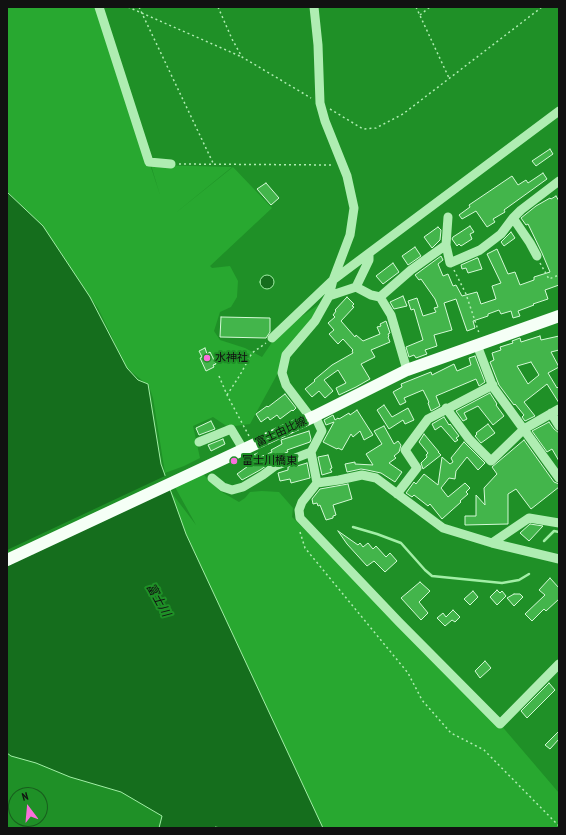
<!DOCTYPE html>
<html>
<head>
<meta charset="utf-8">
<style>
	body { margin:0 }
	#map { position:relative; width:566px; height:835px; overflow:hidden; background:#1f9027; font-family:"PT Sans Narrow",sans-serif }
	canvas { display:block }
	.frame { position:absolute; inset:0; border:8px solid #111; pointer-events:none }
	.north { position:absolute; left:8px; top:787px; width:40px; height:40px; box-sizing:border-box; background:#1f9027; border:1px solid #195d1e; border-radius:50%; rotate:344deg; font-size:11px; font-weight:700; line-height:16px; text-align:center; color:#111 }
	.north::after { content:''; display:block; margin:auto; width:14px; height:18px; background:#fb6fdc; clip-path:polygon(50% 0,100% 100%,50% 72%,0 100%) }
</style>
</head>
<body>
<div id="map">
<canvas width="566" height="835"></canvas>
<div class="frame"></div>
<div class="north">N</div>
</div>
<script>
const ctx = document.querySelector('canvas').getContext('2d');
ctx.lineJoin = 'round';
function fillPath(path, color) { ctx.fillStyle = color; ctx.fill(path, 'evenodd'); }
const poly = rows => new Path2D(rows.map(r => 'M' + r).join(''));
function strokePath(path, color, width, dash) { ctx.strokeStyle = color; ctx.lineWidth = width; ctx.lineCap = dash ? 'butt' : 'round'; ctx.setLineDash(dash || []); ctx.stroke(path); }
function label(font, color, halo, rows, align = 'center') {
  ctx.font = font + ' "PT Sans Narrow","Noto Sans JP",sans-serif'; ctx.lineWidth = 4; ctx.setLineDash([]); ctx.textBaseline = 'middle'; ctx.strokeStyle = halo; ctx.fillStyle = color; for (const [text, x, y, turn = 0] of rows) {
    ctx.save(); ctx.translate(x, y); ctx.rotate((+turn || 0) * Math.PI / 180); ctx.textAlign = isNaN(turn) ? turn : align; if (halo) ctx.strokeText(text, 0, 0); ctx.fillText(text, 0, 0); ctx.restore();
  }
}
fillPath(poly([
	[7,7,99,7,160,195,151,165,232,167,173,215,233,167,272,208,210,266,212,268,230,266,238,281,237,297,231,307,220,312,214,331,220,340,245,348,262,357,279,332,321,303,279,371,250,424,228,427,213,417,193,426,200,458,184,466,165,473,153,398,149,386,127,368,98,308,30,214,7,191],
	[203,474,220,491,239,502,245,498,250,492,262,491,279,492,293,508,292,517,399,622,500,724,559,793,559,828,321,828,228,666,171,492,196,525,175,487]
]), '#28a830');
const water = poly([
	[7,192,43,226,90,297,127,368,138,380,148,384,161,464,186,534,323,828,221,828,215,827,214,828,159,828,162,816,121,792,70,777,36,763,11,756,7,753,7,192],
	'260 282a7 7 0 1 1 14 0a7 7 0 1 1-14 0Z'
]);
fillPath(water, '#156e1d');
strokePath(water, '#a2eea6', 1);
fillPath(poly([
	[167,475,172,488,7,565,7,550]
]), '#1f9027');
strokePath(poly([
	[353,527,377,534,401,543,425,570,432,576,502,583,519,580,529,574],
	[544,541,554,531,559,532]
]), '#a2eea6', 2.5);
const building = poly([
	[550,149,553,154,536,166,532,161,550,149],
	[543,173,547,179,504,210,505,212,493,219,495,222,487,227,476,211,462,219,459,215,470,207,469,205,512,176,518,185,526,180,528,183,543,173],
	[266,183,279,198,271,205,257,189,266,183],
	[556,196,559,201,559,285,545,290,548,299,533,304,534,305,518,311,520,316,513,318,511,311,501,314,499,310,488,314,488,316,473,321,475,328,467,331,456,299,444,303,452,330,434,335,437,346,425,350,427,354,416,358,414,355,409,357,406,347,423,340,414,309,411,310,408,301,417,298,423,316,436,312,434,308,438,307,435,299,421,279,419,280,415,275,441,256,443,260,438,264,443,276,448,274,453,286,456,285,462,296,477,292,481,304,496,299,492,286,501,283,487,254,497,249,508,274,515,272,520,285,534,280,534,277,550,272,542,253,528,224,526,225,521,218,536,206,550,198,551,199,556,196],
	[470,226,474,232,470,234,472,239,461,246,459,244,457,246,452,239,453,237,470,226],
	[438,227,441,230,440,240,432,248,424,237,438,227],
	[511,232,515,238,504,246,501,242,511,232],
	[415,247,421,256,408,265,402,256,415,247],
	[477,258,478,258,482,269,468,273,466,268,462,269,461,265,477,258],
	[393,263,399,272,383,284,376,276,393,263],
	[403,296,407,306,394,309,390,302,403,296],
	[347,297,354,304,352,306,354,307,341,321,355,337,356,335,363,341,380,334,377,327,381,326,380,324,386,321,390,333,388,334,389,336,388,337,390,342,371,350,375,357,361,364,370,379,356,387,339,395,336,388,346,383,338,370,324,380,333,391,325,398,319,391,312,397,305,389,315,381,314,380,332,365,353,353,352,351,353,350,343,339,338,344,329,334,334,330,328,323,335,317,333,315,336,311,335,310,347,297],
	[221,317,270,318,270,332,266,338,220,337,221,317],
	[540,336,541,340,559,336,559,350,551,352,559,367,548,373,557,388,559,386,559,403,547,384,524,402,535,416,525,421,522,417,524,415,515,404,514,405,499,385,490,362,494,360,492,353,501,350,500,347,513,343,512,341,520,338,521,342,540,336],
	[531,362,539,375,528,384,517,366,531,362],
	[205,348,207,354,210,352,216,364,213,365,214,367,206,371,200,358,202,357,199,351,205,348],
	[475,356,485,382,479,386,476,379,436,396,440,406,431,411,428,403,429,402,423,390,404,398,406,402,400,405,393,392,402,387,401,384,431,372,432,375,454,364,457,371,471,365,469,358,475,356],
	[490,393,497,404,496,405,504,416,493,425,478,406,464,413,467,419,463,421,456,411,490,393],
	[285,394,296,408,293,411,292,410,280,419,277,415,270,420,268,417,261,422,256,414,267,406,268,407,285,394],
	[384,405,392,417,408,408,414,420,405,424,403,420,389,429,377,410,384,405],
	[357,410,373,435,364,440,360,431,353,437,351,434,342,450,338,448,337,449,323,442,334,422,326,425,324,420,333,415,335,420,338,418,339,419,349,413,350,415,357,410],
	[444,417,449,425,450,424,459,436,456,438,458,440,455,442,441,426,435,430,432,424,444,417],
	[211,421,215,429,199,435,196,428,211,421],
	[549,422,554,429,559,433,559,461,552,449,547,452,532,431,549,422],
	[488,424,495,433,481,443,475,436,477,434,476,433,488,424],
	[384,426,394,444,398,441,401,445,399,452,394,456,396,458,389,463,402,472,395,482,381,473,367,470,361,469,347,472,345,464,355,462,355,464,373,465,366,454,382,444,374,431,384,426],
	[309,431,311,439,310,442,287,450,288,452,278,455,279,458,265,465,266,466,260,470,242,480,237,474,251,464,248,457,258,453,260,457,272,452,271,450,282,444,281,440,309,431],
	[424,434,439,452,438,452,441,455,423,469,421,463,427,457,426,455,428,453,419,442,424,434],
	[223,439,225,444,211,451,208,445,223,439],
	[524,440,554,482,559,484,559,487,531,509,516,489,508,494,508,524,465,525,465,516,476,516,476,495,485,505,484,488,497,474,492,467,524,440],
	[464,442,485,463,478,470,467,457,456,471,455,479,449,478,441,488,448,497,465,483,470,488,466,492,468,494,460,501,461,502,442,519,430,504,428,506,414,495,412,497,406,493,414,482,416,484,424,474,438,485,442,457,450,464,453,462,451,458,464,442],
	[328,455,332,468,330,469,332,472,322,475,318,457,328,455],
	[307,463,310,478,291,483,290,479,280,481,278,473,288,470,288,467,296,464,297,466,307,463],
	[348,484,352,499,333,505,336,515,333,516,333,518,326,520,320,505,318,506,317,503,313,504,312,499,320,489,348,484],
	[530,524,543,526,529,541,520,533,530,524],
	[338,531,358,545,360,543,363,547,368,543,373,549,376,546,386,557,390,553,397,561,385,572,374,561,367,566,347,544,338,531],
	[550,578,559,588,559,599,546,611,544,609,532,621,525,614,545,595,539,590,550,578],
	[420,582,430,591,419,602,428,613,421,620,401,598,420,582],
	[497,590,500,593,502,591,506,596,497,605,490,597,497,590],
	[473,591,478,597,470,605,464,599,473,591],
	[514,594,520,594,523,597,514,606,507,598,514,594],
	[453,610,460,617,455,622,452,620,445,626,437,618,443,613,446,617,453,610],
	[485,661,491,668,480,678,475,671,485,661],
	[549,683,555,690,527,718,521,711,549,683],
	[559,731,559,739,550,749,545,745,559,731]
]);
fillPath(building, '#43b54b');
strokePath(building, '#d4f9d6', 1);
strokePath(poly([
	[128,7,242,57],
	[139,7,214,165],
	[218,7,232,39,242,57,311,98],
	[416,7,449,78],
	[420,15,430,7],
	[330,109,363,129,376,128,403,114,542,7],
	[179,164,333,165],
	[540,263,549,279,559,275],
	[454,270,466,294,479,333],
	[219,376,227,395,249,436],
	[227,395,240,375,252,353,266,343],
	[300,532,305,548,408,673,422,700,451,733,484,750,559,826]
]), '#afedb2', 1.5, [2, 3]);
strokePath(poly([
	[99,7,149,162,171,164],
	[448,217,446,245,450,263,480,250,501,234,513,218,521,210,559,181],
	[513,218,530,243,537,256],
	[356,287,369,260,369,255],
	[329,296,356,287,371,295,380,297],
	[272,338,333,280,559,111],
	[477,345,493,387,559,478],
	[407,370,391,315,380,297,411,270,446,245],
	[446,408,469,439,491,461,524,429,559,409],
	[551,413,559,426],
	[315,416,322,431,311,452,317,483],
	[311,418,286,385,282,373,286,355,315,321,329,296,333,280,350,235,354,208,347,176,325,121,320,103,318,45,314,7],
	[199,442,231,429,243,449],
	[212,478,223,487,232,490,243,487,263,475,275,466,311,452],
	[397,494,417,468,405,450,428,419,493,385],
	[492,543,529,518,559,523],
	[559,559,492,543,443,528,376,478,362,475,339,480,317,483,302,502,299,510,300,518,399,622,500,724,559,664]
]), '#afedb2', 9);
strokePath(poly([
	[7,560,315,416,407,370,559,316]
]), '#f5fff6', 12);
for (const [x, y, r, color] of [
	[207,358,4,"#fb6fdc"],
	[234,461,4,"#fb6fdc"]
]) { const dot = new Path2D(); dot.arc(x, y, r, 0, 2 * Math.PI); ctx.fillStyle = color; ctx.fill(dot); strokePath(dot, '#1f9027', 1.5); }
label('11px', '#111', '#1f9027', [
	["水神社",215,358],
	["富士川橋東",242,461]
], 'left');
label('11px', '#111', '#1f9027', [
	["富士由比線",281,432,-25]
]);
label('italic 12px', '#111', '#1f9027', [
	["富士川",158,600,61]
]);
</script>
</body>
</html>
